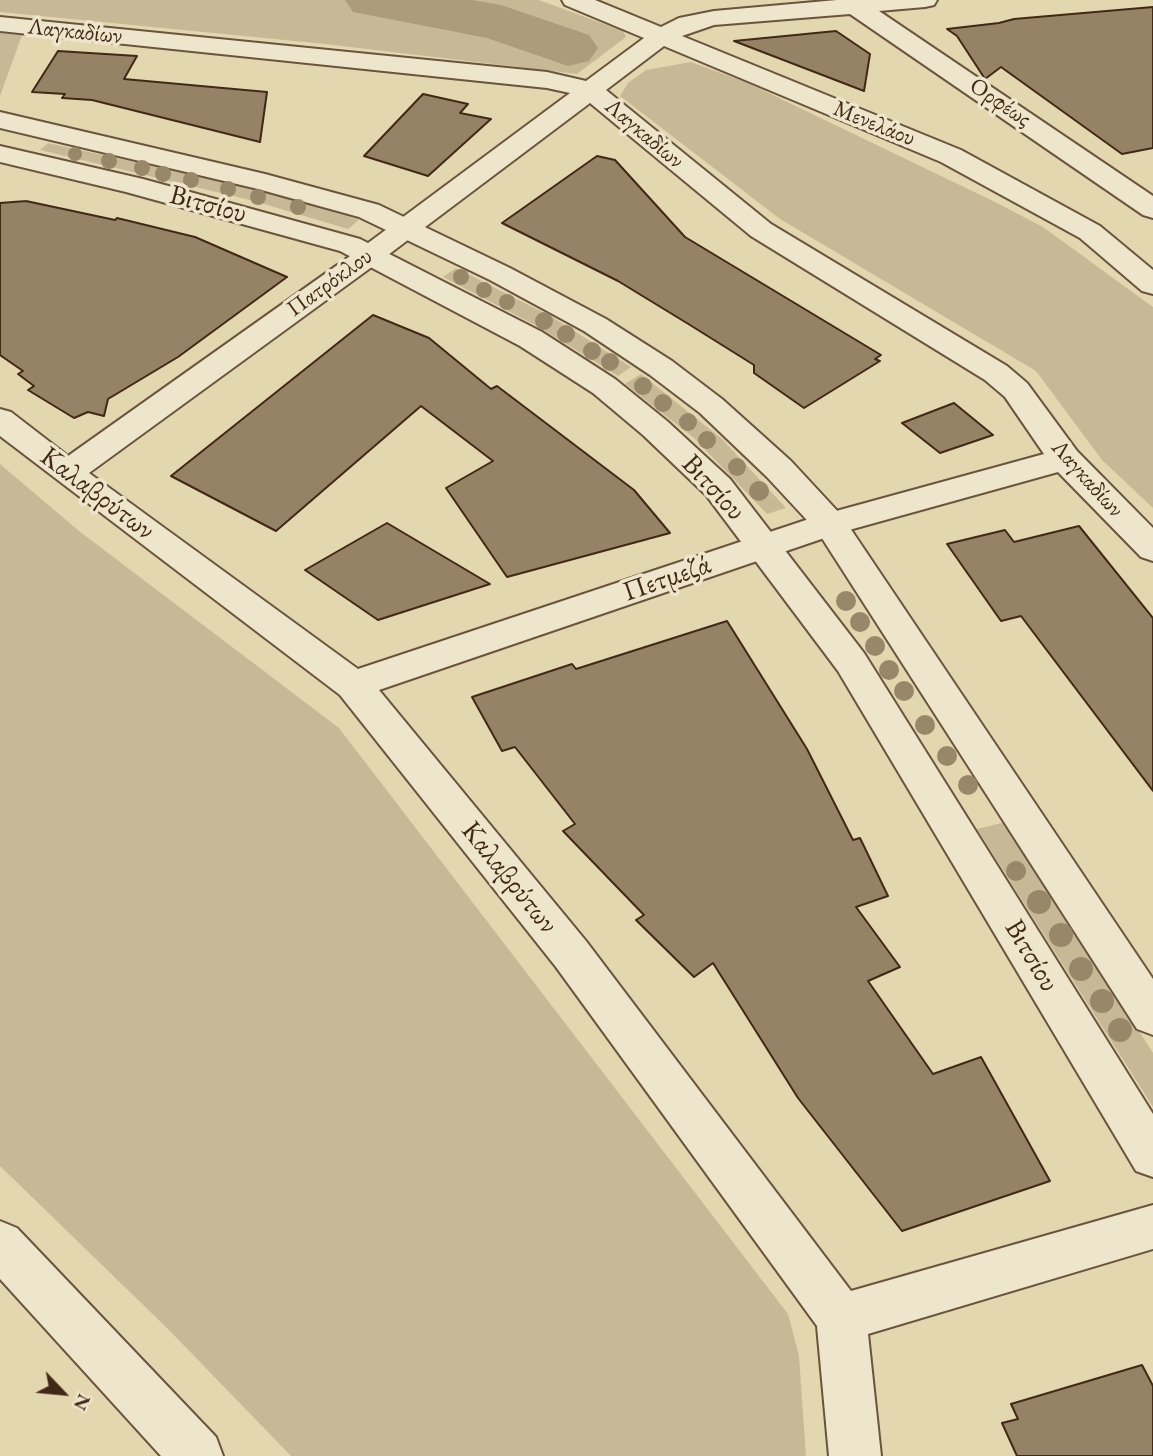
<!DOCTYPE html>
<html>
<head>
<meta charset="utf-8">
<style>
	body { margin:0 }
	#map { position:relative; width:1153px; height:1456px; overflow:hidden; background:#e3d7b0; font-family:"EB Garamond",serif }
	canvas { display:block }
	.north { position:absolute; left:28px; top:1358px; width:70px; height:70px; -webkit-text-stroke:5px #ede5cc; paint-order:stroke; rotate:116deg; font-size:19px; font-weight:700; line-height:28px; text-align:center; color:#422816 }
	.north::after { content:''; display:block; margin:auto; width:24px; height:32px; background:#422816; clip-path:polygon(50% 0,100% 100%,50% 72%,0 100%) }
</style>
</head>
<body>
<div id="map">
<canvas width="1153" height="1456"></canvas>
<div class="north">N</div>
</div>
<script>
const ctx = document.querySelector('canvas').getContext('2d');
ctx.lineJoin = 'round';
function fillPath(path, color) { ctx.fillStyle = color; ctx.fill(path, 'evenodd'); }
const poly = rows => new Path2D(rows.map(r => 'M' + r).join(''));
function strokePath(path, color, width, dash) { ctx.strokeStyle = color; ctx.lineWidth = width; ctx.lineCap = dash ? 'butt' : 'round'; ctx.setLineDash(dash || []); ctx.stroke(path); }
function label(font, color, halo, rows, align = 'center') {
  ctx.font = font + ' "EB Garamond",serif'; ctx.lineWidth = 7; ctx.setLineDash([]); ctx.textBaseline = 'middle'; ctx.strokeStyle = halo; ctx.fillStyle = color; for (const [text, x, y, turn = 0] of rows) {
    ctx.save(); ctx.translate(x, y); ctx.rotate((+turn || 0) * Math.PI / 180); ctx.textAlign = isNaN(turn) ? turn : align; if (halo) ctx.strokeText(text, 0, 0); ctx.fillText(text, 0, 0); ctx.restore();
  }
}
fillPath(poly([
	[0,0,539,0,623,31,626,37,577,74,325,44,0,12],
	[0,33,22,35,0,96],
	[691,62,748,83,995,202,1043,227,1153,307,1153,508,1102,460,1036,371,780,219,620,96,628,83,646,70],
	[48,143,266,191,359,220,348,229,254,201,40,150],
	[456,268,552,317,631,367,618,376,537,326,443,277],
	[641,374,722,439,786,508,767,514,694,438,625,384],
	[0,464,79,531,339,728,788,1314,799,1356,806,1456,291,1456,168,1329,0,1166],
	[1006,822,1153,1053,1153,1107,977,829]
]), '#c8b996');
fillPath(poly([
	[345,0,472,0,501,5,589,35,598,48,589,61,568,66,487,38,353,12,345,0]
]), '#ac9c7c');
const building = poly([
	[1153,7,1153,148,1122,154,1001,67,985,79,957,36,947,29,999,23,1014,19,1153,7],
	[836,31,870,54,864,91,734,41,836,31],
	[58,51,137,56,124,79,267,92,260,142,92,100,62,98,65,94,32,92,58,51],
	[423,94,468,104,460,113,491,119,428,176,364,156,423,94],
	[597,156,615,160,685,237,881,355,875,359,880,361,804,408,754,373,754,365,690,325,618,281,502,223,597,156],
	[26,201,115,220,117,218,195,237,287,277,178,357,108,399,104,416,88,412,74,418,28,390,34,386,18,374,23,371,0,355,0,203,26,201],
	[373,315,429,338,491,389,497,386,634,490,670,533,507,577,446,488,493,461,421,406,276,531,171,476,373,315],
	[954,403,993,435,940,453,902,423,954,403],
	[387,523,490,584,378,620,305,570,387,523],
	[1079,526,1153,618,1153,791,1021,616,1001,621,947,544,1005,530,1014,542,1079,526],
	[727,621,807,749,853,840,860,838,888,896,856,907,900,967,868,981,933,1074,981,1057,1050,1181,902,1231,798,1098,713,963,694,977,636,920,644,915,563,831,575,824,515,747,502,751,472,697,572,664,576,669,727,621],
	[1142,1365,1153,1386,1153,1456,1017,1456,1002,1423,1018,1419,1011,1404,1142,1365]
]);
fillPath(building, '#968366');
strokePath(building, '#422816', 2);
const minor = poly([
	[562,0,595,0,661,27,679,18,714,11,837,0,937,0,934,5,925,7,879,11,1153,196,1153,218,1143,215,850,14,714,25,682,36,961,150,1100,226,1153,270,1153,294,1142,291,1080,238,941,162,664,46,606,90,771,224,1007,366,1027,383,1077,451,1153,528,1153,561,1141,557,1058,472,842,532,379,690,586,941,851,1291,1153,1205,1153,1249,868,1334,881,1456,829,1456,817,1326,556,967,340,695,0,436,0,409,11,412,68,456,360,249,570,93,547,88,0,31,0,17,547,72,586,81,644,38,565,5,562,0],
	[590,103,751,236,985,380,1005,397,1044,454,818,516,358,669,89,473,380,261,590,103],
	[0,1221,17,1228,216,1437,223,1456,161,1456,0,1279,0,1221]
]);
const tertiary = poly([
	[0,112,265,174,379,205,510,268,606,319,672,361,722,399,791,461,842,516,1153,979,1153,1035,1137,1029,818,532,767,477,700,413,650,375,584,331,490,280,359,217,258,189,0,128,0,112],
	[0,146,143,179,360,239,542,332,615,379,667,421,730,479,864,653,1153,1114,1153,1177,1136,1171,838,671,706,495,643,435,593,393,520,346,340,251,126,192,0,162,0,146]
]);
strokePath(minor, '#6a543c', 4);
strokePath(tertiary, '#6a543c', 4);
fillPath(minor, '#ede5cc');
fillPath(tertiary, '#ede5cc');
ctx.fillStyle = '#99876a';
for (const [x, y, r] of [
	[75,154,7],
	[109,161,8],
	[142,168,8],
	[163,174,8],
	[191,180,8],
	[228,189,8],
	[258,197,8],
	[298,207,8],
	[461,277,8],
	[484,290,8],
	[507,302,8],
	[544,321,9],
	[566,334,9],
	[592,351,9],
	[610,362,9],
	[643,386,9],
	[663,403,9],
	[688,422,9],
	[707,440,9],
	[737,467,9],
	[759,491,10],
	[846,601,10],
	[860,622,10],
	[875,646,10],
	[889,670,10],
	[904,691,10],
	[925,725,10],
	[947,756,10],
	[968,785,10],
	[1016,871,10],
	[1039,902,12],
	[1061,935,12],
	[1081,969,12],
	[1102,1001,12],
	[1120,1030,12]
]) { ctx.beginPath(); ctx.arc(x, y, r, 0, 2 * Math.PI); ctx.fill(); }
label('23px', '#422816', '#ede5cc', [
	["Λαγκαδίων",75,32,6],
	["Ορφέως",1000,103,34],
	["Μενελάου",874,124,22],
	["Λαγκαδίων",644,134,40],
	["Πατρόκλου",330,283,-36],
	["Λαγκαδίων",1087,479,48]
]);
label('28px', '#422816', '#ede5cc', [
	["Βιτσίου",208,205,15],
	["Βιτσίου",713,488,47],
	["Καλαβρύτων",97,494,37],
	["Πετμεζά",667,579,-19],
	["Καλαβρύτων",509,878,51],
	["Βιτσίου",1031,956,59]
]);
</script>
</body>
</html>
